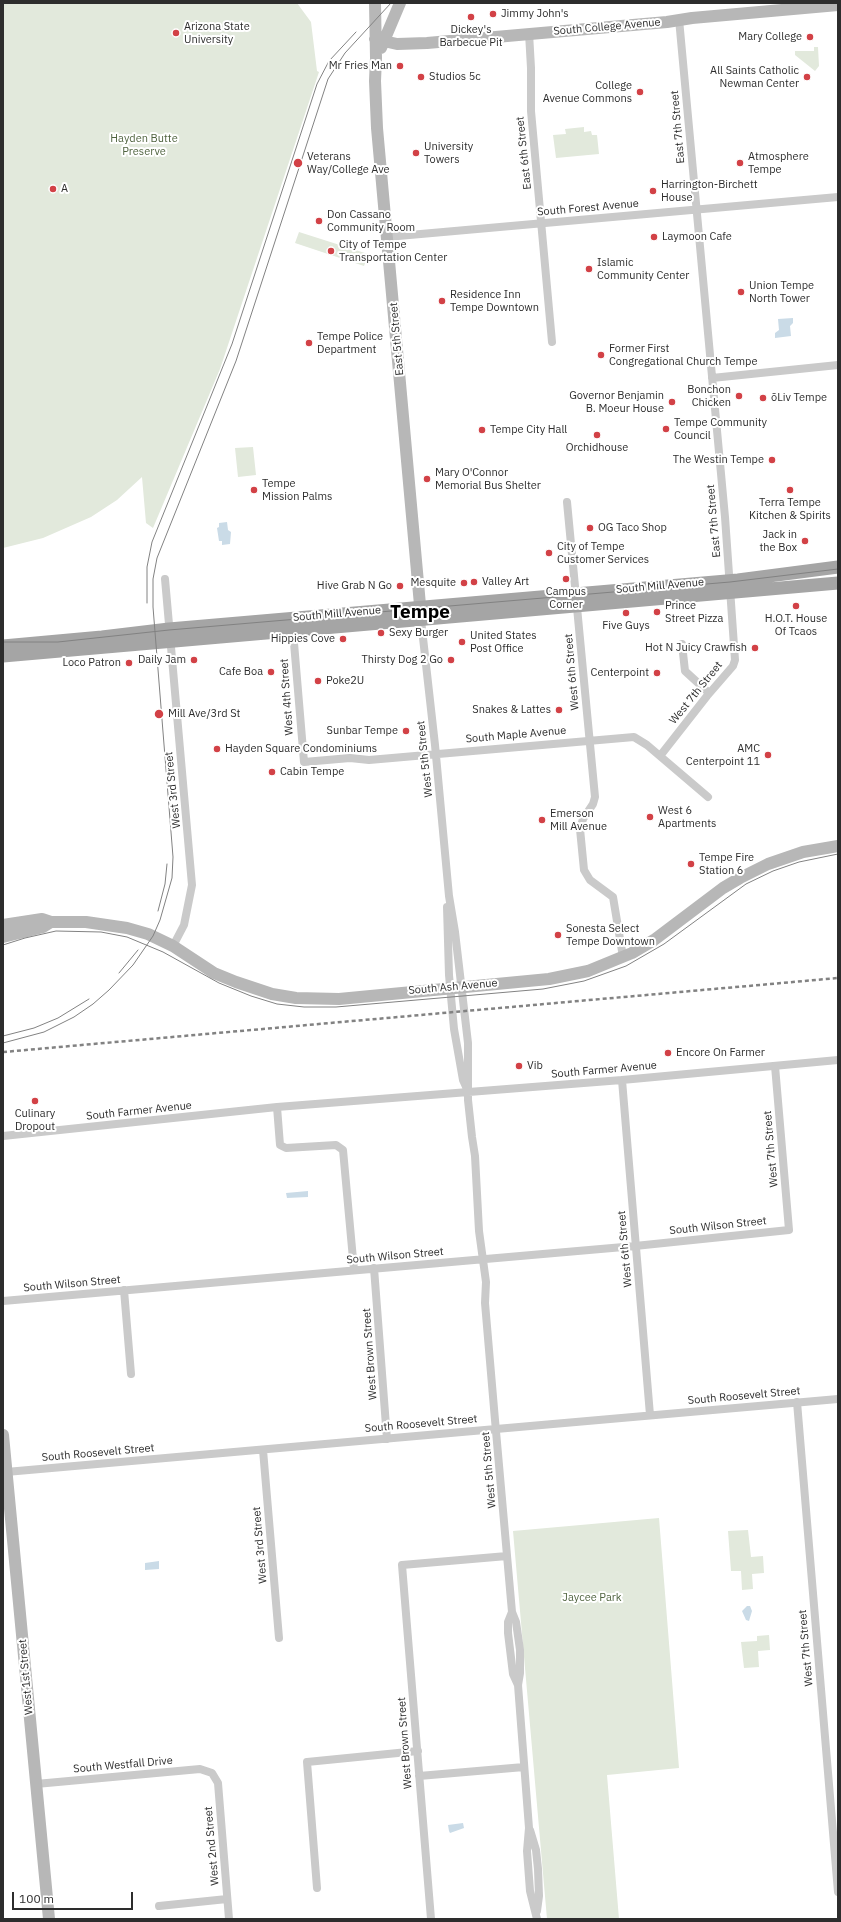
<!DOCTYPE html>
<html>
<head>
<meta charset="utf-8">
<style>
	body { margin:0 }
	#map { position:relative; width:841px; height:1922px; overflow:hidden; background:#fff; font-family:"IBM Plex Sans",sans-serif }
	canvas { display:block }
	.frame { position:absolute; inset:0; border:4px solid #2d2d2d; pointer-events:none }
	.scale { position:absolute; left:12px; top:1892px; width:121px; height:18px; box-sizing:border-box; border:2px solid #2d2d2d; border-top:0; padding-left:5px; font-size:12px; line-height:14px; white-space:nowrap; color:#2d2d2d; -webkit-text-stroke:3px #fff; paint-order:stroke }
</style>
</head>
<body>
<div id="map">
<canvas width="841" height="1922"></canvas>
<div class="frame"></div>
<div class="scale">100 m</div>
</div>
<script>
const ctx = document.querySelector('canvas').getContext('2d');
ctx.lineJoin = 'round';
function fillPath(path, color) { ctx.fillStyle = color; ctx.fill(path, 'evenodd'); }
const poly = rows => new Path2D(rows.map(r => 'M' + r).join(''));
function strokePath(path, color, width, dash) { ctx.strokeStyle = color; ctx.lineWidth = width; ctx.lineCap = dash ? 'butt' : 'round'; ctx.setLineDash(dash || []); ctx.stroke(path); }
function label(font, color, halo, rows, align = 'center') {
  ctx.font = font + ' "IBM Plex Sans",sans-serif'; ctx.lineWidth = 4; ctx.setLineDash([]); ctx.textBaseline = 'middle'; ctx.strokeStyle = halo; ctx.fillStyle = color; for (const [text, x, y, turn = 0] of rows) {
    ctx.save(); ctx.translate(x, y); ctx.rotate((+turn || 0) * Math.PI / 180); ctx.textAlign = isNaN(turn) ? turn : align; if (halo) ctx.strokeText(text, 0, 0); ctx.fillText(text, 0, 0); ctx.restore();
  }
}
fillPath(poly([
	[3,3,297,3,311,22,317,71,319,72,220,369,153,528,146,523,142,477,117,500,91,517,43,538,3,548],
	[814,47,818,47,819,66,815,71,795,55,795,51,814,51],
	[584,127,584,132,591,131,592,135,597,135,599,154,556,158,553,135,566,134,565,129],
	[299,232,368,254,364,266,295,243],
	[253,447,256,475,238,477,235,448],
	[659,1518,679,1768,607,1775,619,1919,547,1919,513,1531],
	[748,1530,751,1557,763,1556,764,1573,752,1574,753,1589,742,1590,741,1571,731,1571,728,1531],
	[769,1635,770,1650,758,1651,759,1667,744,1668,741,1642,757,1641,757,1636]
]), '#e2e9dc');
fillPath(poly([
	[793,318,793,323,790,326,791,336,775,338,775,333,779,330,778,319],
	[227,522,228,530,231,532,230,544,222,545,222,541,219,541,217,528,219,527,219,523],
	[308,1191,308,1197,287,1198,286,1193],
	[159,1561,159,1569,145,1570,145,1563],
	[747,1606,750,1606,752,1611,749,1621,746,1620,742,1611],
	[463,1823,464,1828,450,1833,449,1831,448,1825]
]), '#cadbe7');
strokePath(poly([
	[529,33,531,68,531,111,552,342],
	[387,237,838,197],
	[712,378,838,365],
	[567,502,595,797,593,804,583,819,580,829,584,870,590,880,613,897,623,957],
	[165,579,192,885,184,925,173,946],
	[421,620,435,745,449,896,455,932,468,1043,468,1100,472,1137,475,1156,479,1231,486,1282,485,1303,495,1420,512,1612,516,1622,520,1650,520,1673,518,1685,529,1828,527,1851,530,1891,537,1919],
	[293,631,304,762,350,758,369,760,634,737,647,745,708,797],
	[682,644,685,671,709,693],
	[660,756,707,696,733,666,735,660,725,517,679,19],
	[447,907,449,975,454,1029,463,1080,468,1091],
	[622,1080,650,1415],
	[277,1107,280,1145,286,1148,336,1145,343,1150,354,1270],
	[3,1136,277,1107,622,1080,838,1060],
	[374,1268,387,1439],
	[124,1290,131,1374],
	[3,1301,635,1246,789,1230,775,1066],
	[797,1402,838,1892],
	[263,1450,279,1638],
	[6,1472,838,1399],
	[512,1612,508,1622,508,1633,513,1674,518,1685],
	[419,1776,524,1767],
	[36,1784,200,1769,212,1773,218,1783,229,1919],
	[530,1830,536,1850,538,1869,539,1896,537,1911],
	[317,1888,307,1762,418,1751],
	[159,1906,227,1899],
	[431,1919,402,1565,507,1556]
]), '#cacaca', 8);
strokePath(poly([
	[375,3,376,58,375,81,377,128,421,616],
	[375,39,397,44,427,43,667,22,692,18,838,5],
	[381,48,400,3],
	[3,925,42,919,51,922,86,922,127,928,148,934,173,946,214,973,236,982,272,994,296,998,339,999,549,979,588,971,632,953,654,940,723,888,740,878,768,864,803,852,838,846],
	[3,937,43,927,51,922],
	[3,1435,49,1919]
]), '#b7b7b7', 12);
strokePath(poly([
	[3,646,102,637,169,629,738,580,838,567],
	[3,656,838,583]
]), '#a5a5a5', 13);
strokePath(poly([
	[147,603,147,567,152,542,232,344,317,84,329,61,356,32],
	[3,642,58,642,169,630,730,582,838,569],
	[158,911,165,884,167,864],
	[3,945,25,938,56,931,101,932,127,937,163,952,219,983,251,996,277,1004,304,1007,336,1007,543,989,584,981,626,966,664,944,746,884,773,871,799,862,838,854],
	[119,973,138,950],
	[3,1036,34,1028,58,1018,89,999],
	[3,1043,44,1032,74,1017,93,1004,109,990,133,965,153,936,160,920,172,878,173,857,153,607,153,579,157,558,236,361,328,79,345,53,391,3]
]), '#828282', 1);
strokePath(poly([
	[3,1052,838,978]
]), '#828282', 2.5, [4, 3]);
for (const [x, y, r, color] of [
	[493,14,4,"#d24146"],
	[471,17,4,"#d24146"],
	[176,33,4,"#d24146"],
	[810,37,4,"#d24146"],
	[400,66,4,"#d24146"],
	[421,77,4,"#d24146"],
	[807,77,4,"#d24146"],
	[640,92,4,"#d24146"],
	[416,153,4,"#d24146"],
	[298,163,5,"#d24146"],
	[740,163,4,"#d24146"],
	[53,189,4,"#d24146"],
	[653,191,4,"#d24146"],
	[319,221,4,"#d24146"],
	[654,237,4,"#d24146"],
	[331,251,4,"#d24146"],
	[589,269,4,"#d24146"],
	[741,292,4,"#d24146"],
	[442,301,4,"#d24146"],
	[309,343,4,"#d24146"],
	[601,355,4,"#d24146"],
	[739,396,4,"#d24146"],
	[763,398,4,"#d24146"],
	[672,402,4,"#d24146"],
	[666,429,4,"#d24146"],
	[482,430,4,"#d24146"],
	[597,435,4,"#d24146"],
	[772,460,4,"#d24146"],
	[427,479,4,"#d24146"],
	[254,490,4,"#d24146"],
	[790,490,4,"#d24146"],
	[590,528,4,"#d24146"],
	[805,541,4,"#d24146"],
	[549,553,4,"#d24146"],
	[566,579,4,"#d24146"],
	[474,582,4,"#d24146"],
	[464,583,4,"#d24146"],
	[400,586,4,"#d24146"],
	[796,606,4,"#d24146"],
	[657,612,4,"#d24146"],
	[626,613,4,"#d24146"],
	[381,633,4,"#d24146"],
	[343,639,4,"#d24146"],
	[462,642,4,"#d24146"],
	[755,648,4,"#d24146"],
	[194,660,4,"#d24146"],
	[451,660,4,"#d24146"],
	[129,663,4,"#d24146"],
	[271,672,4,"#d24146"],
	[657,673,4,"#d24146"],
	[318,681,4,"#d24146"],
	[559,710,4,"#d24146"],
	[159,714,5,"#d24146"],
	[406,731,4,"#d24146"],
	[217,749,4,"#d24146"],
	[768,755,4,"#d24146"],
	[272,772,4,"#d24146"],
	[650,817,4,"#d24146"],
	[542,820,4,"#d24146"],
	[691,864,4,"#d24146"],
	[558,935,4,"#d24146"],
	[668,1053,4,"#d24146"],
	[519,1066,4,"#d24146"],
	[35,1101,4,"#d24146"]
]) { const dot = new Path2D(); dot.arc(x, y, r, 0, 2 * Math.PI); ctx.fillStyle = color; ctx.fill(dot); strokePath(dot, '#fff', 1.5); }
label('11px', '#2d2d2d', '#fff', [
	["Jimmy John's",501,14],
	["Arizona State",184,27],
	["University",184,40],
	["Dickey's",471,30,"center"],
	["Barbecue Pit",471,43,"center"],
	["Mary College",802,37,"right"],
	["Mr Fries Man",392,66,"right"],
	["All Saints Catholic",799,71,"right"],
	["Newman Center",799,84,"right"],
	["Studios 5c",429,77],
	["College",632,86,"right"],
	["Avenue Commons",632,99,"right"],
	["University",424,147],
	["Towers",424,160],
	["Veterans",307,157],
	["Way/College Ave",307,170],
	["Atmosphere",748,157],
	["Tempe",748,170],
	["Harrington-Birchett",661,185],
	["House",661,198],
	["A",61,189],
	["Don Cassano",327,215],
	["Community Room",327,228],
	["Laymoon Cafe",662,237],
	["City of Tempe",339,245],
	["Transportation Center",339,258],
	["Islamic",597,263],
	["Community Center",597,276],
	["Union Tempe",749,286],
	["North Tower",749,299],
	["Residence Inn",450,295],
	["Tempe Downtown",450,308],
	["Tempe Police",317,337],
	["Department",317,350],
	["Former First",609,349],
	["Congregational Church Tempe",609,362],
	["Bonchon",731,390,"right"],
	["Chicken",731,403,"right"],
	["Governor Benjamin",664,396,"right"],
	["B. Moeur House",664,409,"right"],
	["ōLiv Tempe",771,398],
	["Tempe Community",674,423],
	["Council",674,436],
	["Tempe City Hall",490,430],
	["Orchidhouse",597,448,"center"],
	["The Westin Tempe",764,460,"right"],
	["Mary O'Connor",435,473],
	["Memorial Bus Shelter",435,486],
	["Tempe",262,484],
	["Mission Palms",262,497],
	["Terra Tempe",790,503,"center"],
	["Kitchen & Spirits",790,516,"center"],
	["OG Taco Shop",598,528],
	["Jack in",797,535,"right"],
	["the Box",797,548,"right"],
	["City of Tempe",557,547],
	["Customer Services",557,560],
	["Valley Art",482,582],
	["Mesquite",456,583,"right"],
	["Hive Grab N Go",392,586,"right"],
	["Campus",566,592,"center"],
	["Corner",566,605,"center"],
	["Prince",665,606],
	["Street Pizza",665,619],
	["H.O.T. House",796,619,"center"],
	["Of Tcaos",796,632,"center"],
	["Five Guys",626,626,"center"],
	["Sexy Burger",389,633],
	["United States",470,636],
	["Post Office",470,649],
	["Hippies Cove",335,639,"right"],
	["Hot N Juicy Crawfish",747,648,"right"],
	["Daily Jam",186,660,"right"],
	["Thirsty Dog 2 Go",443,660,"right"],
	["Loco Patron",121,663,"right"],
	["Cafe Boa",263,672,"right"],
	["Centerpoint",649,673,"right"],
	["Poke2U",326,681],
	["Snakes & Lattes",551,710,"right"],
	["Mill Ave/3rd St",168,714],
	["Sunbar Tempe",398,731,"right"],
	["Hayden Square Condominiums",225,749],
	["AMC",760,749,"right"],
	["Centerpoint 11",760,762,"right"],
	["Cabin Tempe",280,772],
	["West 6",658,811],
	["Apartments",658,824],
	["Emerson",550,814],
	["Mill Avenue",550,827],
	["Tempe Fire",699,858],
	["Station 6",699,871],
	["Sonesta Select",566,929],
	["Tempe Downtown",566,942],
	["Encore On Farmer",676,1053],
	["Vib",527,1066],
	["Culinary",35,1114,"center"],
	["Dropout",35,1127,"center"]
], 'left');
label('11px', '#2d2d2d', '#fff', [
	["South College Avenue",607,27,-5],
	["East 7th Street",678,127,-95],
	["East 6th Street",524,153,-96],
	["South Forest Avenue",588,208,-5],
	["East 5th Street",397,339,-95],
	["East 7th Street",714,521,-95],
	["South Mill Avenue",660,586,-5],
	["South Mill Avenue",337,614,-5],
	["West 6th Street",572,672,-95],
	["West 7th Street",696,693,-51],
	["West 4th Street",287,697,-94],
	["South Maple Avenue",516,735,-5],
	["West 5th Street",425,759,-96],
	["West 3rd Street",173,790,-96],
	["South Ash Avenue",453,987,-5],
	["South Farmer Avenue",604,1070,-5],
	["South Farmer Avenue",139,1111,-6],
	["West 7th Street",771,1149,-95],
	["South Wilson Street",718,1226,-6],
	["West 6th Street",625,1249,-95],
	["South Wilson Street",395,1256,-5],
	["South Wilson Street",72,1284,-5],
	["West Brown Street",370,1354,-94],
	["South Roosevelt Street",744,1396,-5],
	["South Roosevelt Street",421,1424,-5],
	["South Roosevelt Street",98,1453,-5],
	["West 5th Street",489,1470,-95],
	["West 3rd Street",260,1545,-95],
	["West 7th Street",806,1648,-95],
	["West 1st Street",26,1677,-95],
	["West Brown Street",405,1743,-94],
	["South Westfall Drive",123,1765,-5],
	["West 2nd Street",212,1846,-95]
]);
label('11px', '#4f633f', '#fff', [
	["Hayden Butte",144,139],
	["Preserve",144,152],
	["Jaycee Park",592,1598]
]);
label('bold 19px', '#000', '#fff', [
	["Tempe",420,613]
]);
</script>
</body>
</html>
